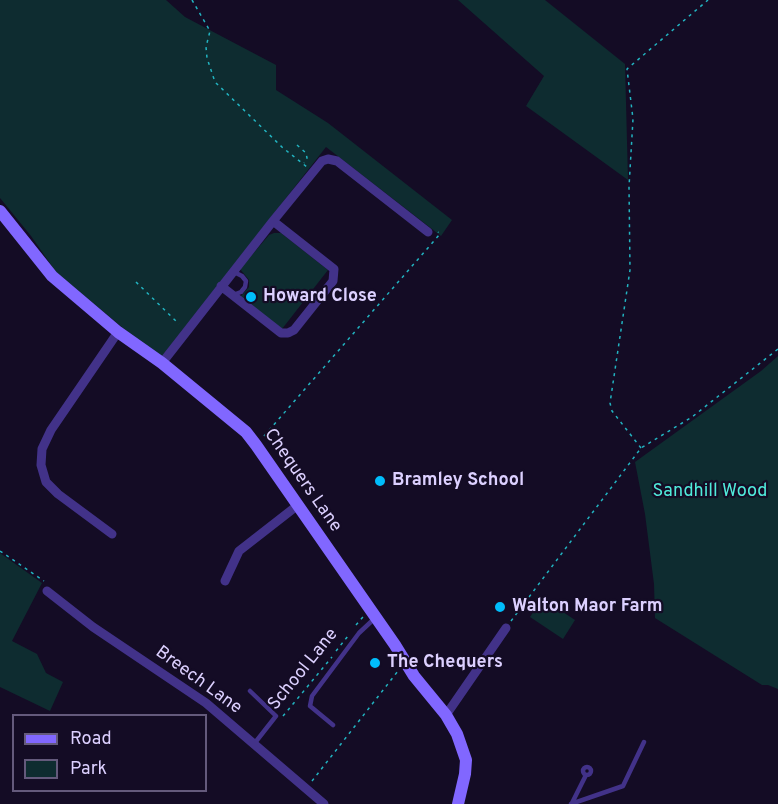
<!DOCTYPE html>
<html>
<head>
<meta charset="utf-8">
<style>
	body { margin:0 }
	#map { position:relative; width:778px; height:804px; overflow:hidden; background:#140c25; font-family:Overpass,sans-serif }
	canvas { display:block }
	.legend { position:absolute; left:12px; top:714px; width:195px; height:78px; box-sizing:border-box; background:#140c25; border:2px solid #645a7c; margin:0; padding:8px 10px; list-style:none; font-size:18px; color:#dcd0ff }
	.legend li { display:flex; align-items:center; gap:12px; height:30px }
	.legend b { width:30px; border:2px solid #645a7c }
</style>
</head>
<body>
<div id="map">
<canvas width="778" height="804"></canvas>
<ul class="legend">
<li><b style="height:8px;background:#8167ff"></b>Road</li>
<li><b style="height:16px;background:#0e2c30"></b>Park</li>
</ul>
</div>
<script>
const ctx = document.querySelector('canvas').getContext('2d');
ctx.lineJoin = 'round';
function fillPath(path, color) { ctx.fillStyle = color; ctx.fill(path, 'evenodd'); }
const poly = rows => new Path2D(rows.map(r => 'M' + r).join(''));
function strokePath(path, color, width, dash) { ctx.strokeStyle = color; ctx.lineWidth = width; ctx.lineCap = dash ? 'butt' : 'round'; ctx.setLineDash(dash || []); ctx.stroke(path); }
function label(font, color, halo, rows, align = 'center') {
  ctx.font = font + ' Overpass,sans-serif'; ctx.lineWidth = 4.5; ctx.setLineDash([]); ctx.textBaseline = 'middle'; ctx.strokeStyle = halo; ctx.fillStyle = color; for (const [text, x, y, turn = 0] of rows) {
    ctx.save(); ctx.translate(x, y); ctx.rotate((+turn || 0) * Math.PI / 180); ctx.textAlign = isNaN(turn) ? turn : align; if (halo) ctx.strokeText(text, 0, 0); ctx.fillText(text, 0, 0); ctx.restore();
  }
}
fillPath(poly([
	[0,0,166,0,185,17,276,65,276,90,328,123,452,220,441,236,326,147,162,356,123,328,56,272,31,236,0,198],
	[458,0,545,0,625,64,628,180,526,106,544,76],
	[274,233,281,233,328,270,282,329,240,297,249,287,249,280,240,269,269,235],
	[778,356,778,689,768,685,762,685,655,618,654,584,645,514,635,462,761,371],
	[0,553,42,583,12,641,37,654,46,673,63,682,50,711,0,687],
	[542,598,575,620,563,639,530,617]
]), '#0e2c30');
strokePath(poly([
	[192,0,210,31,206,47,207,58,215,82,283,148,307,167],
	[297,145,306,153,307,158,304,163],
	[136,282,179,324],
	[264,436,440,234,438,232],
	[641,448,612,411,610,403,630,270,629,187,633,119,627,69,708,0],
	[0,551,44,581],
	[511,621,641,448,692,417,778,349],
	[356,625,363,617],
	[336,651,348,636],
	[283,716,332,657],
	[312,781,398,671]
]), '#22b4c1', 1.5, [3, 4.5]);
strokePath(poly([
	[233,295,241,292,245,287,246,281,242,276,234,272],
	[250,691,276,716,254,744],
	[333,725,310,706,312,696,359,633,374,619],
	'583 771a4 4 0 1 1 8 0a4 4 0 1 1-8 0Z',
	[572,803,586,775],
	[571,804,623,786,644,742]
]), '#423289', 4.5);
strokePath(poly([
	[221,286,281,333,288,333,294,330,333,281,334,269,273,221],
	[162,363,273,221,322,161,328,159,337,161,428,232],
	[112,534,58,494,46,482,41,465,42,449,51,430,118,332],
	[225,581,239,551,298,505],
	[47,591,93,627,206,703,324,804],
	[446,715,506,628]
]), '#423289', 9);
strokePath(poly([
	[0,211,52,276,118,332,162,363,246,432,256,445,395,645,414,676,446,715,457,734,466,760,465,774,458,804]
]), '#8167ff', 12);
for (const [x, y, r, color] of [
	[251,297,6,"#00bdfb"],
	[380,481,6,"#00bdfb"],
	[500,607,6,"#00bdfb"],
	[375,663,6,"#00bdfb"]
]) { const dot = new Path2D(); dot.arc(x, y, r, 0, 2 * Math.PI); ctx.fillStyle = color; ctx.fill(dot); strokePath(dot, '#140c25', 2); }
label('bold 18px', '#dcd0ff', '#140c25', [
	["Howard Close",263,297],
	["Bramley School",392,481],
	["Walton Maor Farm",512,607],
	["The Chequers",387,663]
], 'left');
label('18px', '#dcd0ff', '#140c25', [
	["Chequers Lane",302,481,55],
	["School Lane",304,670,-51],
	["Breech Lane",198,681,36]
]);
label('18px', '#50ebdb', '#140c25', [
	["Sandhill Wood",710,492]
]);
</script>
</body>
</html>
